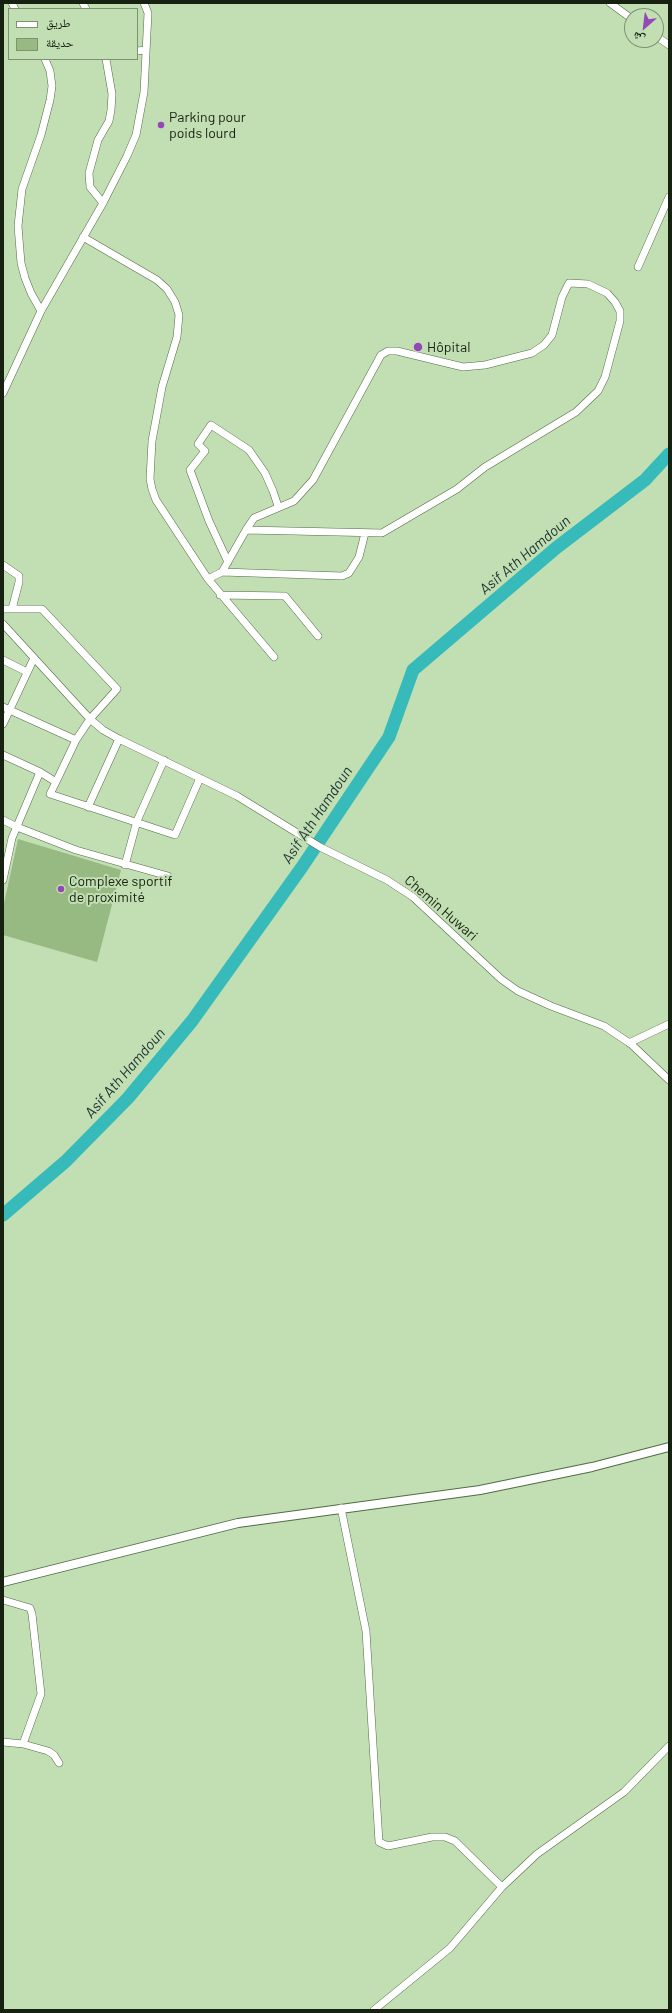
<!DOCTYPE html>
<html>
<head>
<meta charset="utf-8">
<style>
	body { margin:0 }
	#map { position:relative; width:672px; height:2013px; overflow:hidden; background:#c2deb3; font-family:Barlow,"Noto Naskh Arabic",sans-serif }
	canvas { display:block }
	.frame { position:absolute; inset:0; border:4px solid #172111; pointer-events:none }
	.legend { position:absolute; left:8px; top:8px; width:130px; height:52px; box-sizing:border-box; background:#c2deb3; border:1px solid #7e9272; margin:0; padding:5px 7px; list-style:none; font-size:12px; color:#172111 }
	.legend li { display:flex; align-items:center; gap:8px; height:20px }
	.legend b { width:20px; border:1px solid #7e9272 }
	.north { position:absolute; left:624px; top:8px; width:40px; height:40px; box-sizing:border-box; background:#c2deb3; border:1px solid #7e9272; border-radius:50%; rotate:208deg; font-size:11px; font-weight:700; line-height:16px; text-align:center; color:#172111 }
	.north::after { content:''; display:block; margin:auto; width:14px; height:18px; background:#9647b7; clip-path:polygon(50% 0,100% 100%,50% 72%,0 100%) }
</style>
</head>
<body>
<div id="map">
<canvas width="672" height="2013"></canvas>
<div class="frame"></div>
<ul class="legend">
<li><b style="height:5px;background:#fff"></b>طريق</li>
<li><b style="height:11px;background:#96ba82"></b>حديقة</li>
</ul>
<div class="north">ش</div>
</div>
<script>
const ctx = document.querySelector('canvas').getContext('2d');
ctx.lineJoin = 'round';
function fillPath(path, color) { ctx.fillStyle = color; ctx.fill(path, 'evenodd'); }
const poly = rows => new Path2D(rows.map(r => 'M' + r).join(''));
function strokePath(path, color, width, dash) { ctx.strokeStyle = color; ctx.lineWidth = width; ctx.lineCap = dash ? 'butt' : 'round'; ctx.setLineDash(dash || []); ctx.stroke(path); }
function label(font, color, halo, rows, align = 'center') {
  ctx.font = font + ' Barlow,sans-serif'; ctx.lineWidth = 4; ctx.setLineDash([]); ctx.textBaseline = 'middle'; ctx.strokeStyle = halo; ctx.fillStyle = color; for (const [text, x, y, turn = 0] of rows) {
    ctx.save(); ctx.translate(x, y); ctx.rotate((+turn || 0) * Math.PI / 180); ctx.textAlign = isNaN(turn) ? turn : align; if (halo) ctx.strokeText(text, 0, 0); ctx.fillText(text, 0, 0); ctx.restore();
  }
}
fillPath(poly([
	[18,839,121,870,97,962,3,935,3,908]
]), '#96ba82');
strokePath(poly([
	[3,1215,66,1161,128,1098,192,1021,302,867,389,737,413,670,556,548,645,480,669,454]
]), '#36bbba', 13);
const minor = poly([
	[12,3,15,9],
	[83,3,86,9],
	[610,3,632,19],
	[656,36,669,45],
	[137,51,146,50],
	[103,203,90,187,89,173,98,140,109,121,111,110,112,94,106,59],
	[83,237,157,280,167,289,175,302,179,315,177,337,162,387,152,441,150,479,152,489,156,500,208,579,274,657],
	[638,267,669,197],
	[41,311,31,293,25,278,21,263,18,226,22,189,41,135,50,100,52,86,50,71,45,59],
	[3,393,41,311,103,203,127,156,136,135,144,92,148,13,144,3],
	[228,562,209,521,190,470,205,451,198,444,211,425,249,450,265,473,273,491,278,506],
	[3,565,19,576,19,582,12,609],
	[222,572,246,530,254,518,294,501,313,480,381,355,388,351,397,351,463,367,485,365,532,353,544,345,552,335,562,297,569,283,588,284,607,293,615,302,620,311,620,321,605,377,598,391,576,412,485,467,457,489,382,533,246,530],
	[208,579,222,572,342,576,349,573,359,557,365,533],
	[220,595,285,596,318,636],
	[3,609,42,609,117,689,90,719,3,624],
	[3,660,27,672],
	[3,707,76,740],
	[3,724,34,658],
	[3,755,40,772,12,838,3,880],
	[40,772,56,782,50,794,175,835,200,778],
	[56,782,76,740,90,719,103,730,119,739,237,796,320,847,387,880,413,897,501,979,518,991,551,1006,604,1026,631,1044,669,1080],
	[88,807,119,739],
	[3,820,17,827,76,850,168,876],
	[125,865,137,821,164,760],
	[629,1043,669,1024],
	[341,1508,366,1631,379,1842,388,1846,432,1837,445,1837,455,1841,502,1887],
	[3,1600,30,1608,32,1614,41,1694,23,1744,3,1742],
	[23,1744,48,1751,54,1755,59,1763],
	[374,2010,450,1948,502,1887,537,1854,624,1792,669,1746]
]);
const tertiary = poly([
	[3,1582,238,1523,480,1490,592,1467,669,1447]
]);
strokePath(minor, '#536b45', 8);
strokePath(tertiary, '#536b45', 10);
strokePath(minor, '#fff', 7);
strokePath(tertiary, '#fff', 8);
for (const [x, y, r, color] of [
	[161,125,4,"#9647b7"],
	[418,347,5,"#9647b7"],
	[61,889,4,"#9647b7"]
]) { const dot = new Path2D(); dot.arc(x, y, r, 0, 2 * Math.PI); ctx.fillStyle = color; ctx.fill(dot); strokePath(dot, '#c2deb3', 1.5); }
label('14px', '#172111', '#c2deb3', [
	["Parking pour",169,117],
	["poids lourd",169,133],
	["Hôpital",427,347],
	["Complexe sportif",69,881],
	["de proximité",69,897]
], 'left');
label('14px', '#172111', '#c2deb3', [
	["Chemin Huwari",441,908,41]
]);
label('italic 15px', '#1b3131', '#c2deb3', [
	["Asif Ath Hamdoun",525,555,-40],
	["Asif Ath Hamdoun",317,815,-56],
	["Asif Ath Hamdoun",125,1073,-49]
]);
</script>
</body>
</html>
